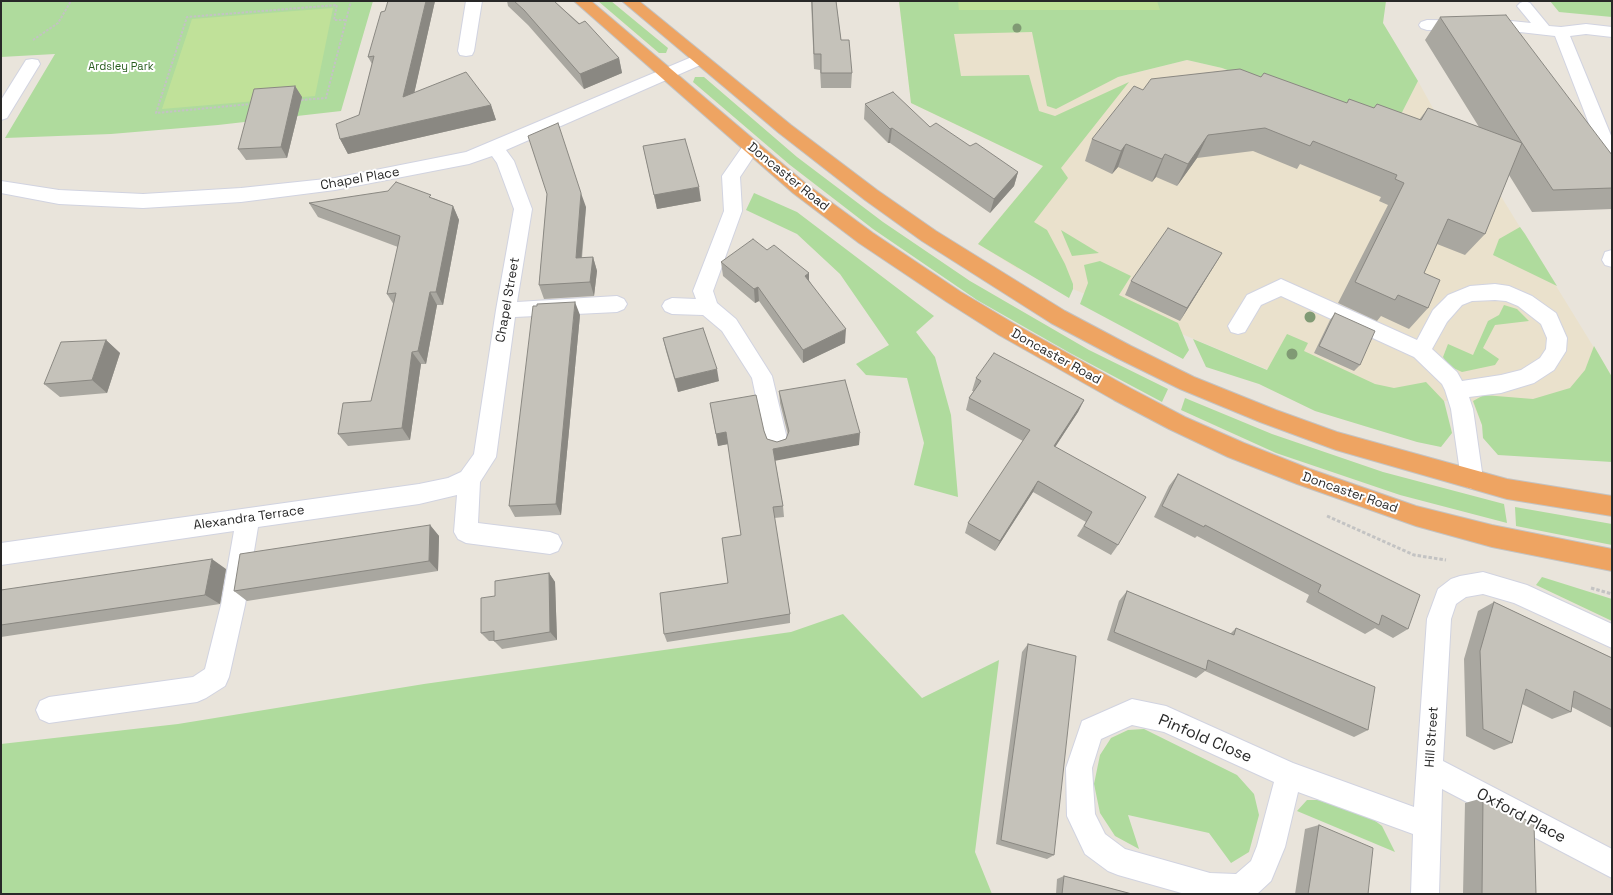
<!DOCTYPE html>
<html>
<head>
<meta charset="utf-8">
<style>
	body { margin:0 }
	#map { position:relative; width:1613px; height:895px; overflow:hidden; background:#e9e4db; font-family:"Space Grotesk",sans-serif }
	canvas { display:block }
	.frame { position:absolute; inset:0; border:2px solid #282828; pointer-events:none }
</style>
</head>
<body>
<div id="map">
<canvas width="1613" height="895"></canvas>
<div class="frame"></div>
</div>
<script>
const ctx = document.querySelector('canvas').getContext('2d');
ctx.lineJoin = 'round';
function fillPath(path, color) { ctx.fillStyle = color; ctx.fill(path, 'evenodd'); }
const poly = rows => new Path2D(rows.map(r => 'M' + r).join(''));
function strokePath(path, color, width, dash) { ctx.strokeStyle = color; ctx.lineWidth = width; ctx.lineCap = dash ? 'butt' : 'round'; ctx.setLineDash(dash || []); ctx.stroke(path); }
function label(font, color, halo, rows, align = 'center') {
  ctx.font = font + ' "Space Grotesk",sans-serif'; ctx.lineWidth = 4; ctx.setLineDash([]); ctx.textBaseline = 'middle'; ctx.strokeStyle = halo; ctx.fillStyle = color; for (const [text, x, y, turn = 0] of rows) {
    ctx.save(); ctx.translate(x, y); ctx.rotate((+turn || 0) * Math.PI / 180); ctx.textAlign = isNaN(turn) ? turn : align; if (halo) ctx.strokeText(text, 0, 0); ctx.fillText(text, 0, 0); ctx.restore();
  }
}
fillPath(poly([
	[899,1,1233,1,1118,77,1187,60,1222,68,1392,132,1418,81,1445,130,1475,154,1612,377,1482,425,1472,401,1437,401,1387,419,1073,289,1022,265,1018,269,978,244,1043,166,911,103]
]), '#eae1cc');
fillPath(poly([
	[1,1,373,1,341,111,218,125,111,134,5,138,55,54,1,57],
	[598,1,611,1,668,48,666,53,659,53],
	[899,1,1386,1,1383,23,1418,81,1392,132,1222,68,1187,60,1118,77,1056,109,1047,106,1032,32,954,34,961,76,1029,75,1039,111,1055,116,1129,82,1061,168,1068,178,1034,222,1047,230,1065,264,1073,284,1073,289,1069,298,978,244,1043,166,911,103],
	[1550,1,1612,1,1612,17,1559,12],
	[695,77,704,77,797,157,883,222,970,281,1089,350,1168,389,1162,402,1070,353,977,300,873,229,790,165,693,82],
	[754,193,797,212,934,316,916,332,935,357,951,415,958,497,914,485,924,443,907,378,866,375,856,364,889,345,840,274,797,234,746,210],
	[1520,227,1525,234,1557,286,1493,255,1499,239],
	[1061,230,1099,253,1072,256],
	[1100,261,1131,276,1119,295,1178,323,1189,350,1183,359,1080,304,1088,283,1084,265],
	[1504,305,1517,309,1529,321,1495,325,1483,348,1499,359,1495,365,1462,372,1449,366,1443,357,1448,344,1473,355,1488,321,1499,315],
	[1287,334,1308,343,1304,351,1375,384,1394,388,1426,382,1444,401,1452,433,1441,447,1417,442,1315,411,1259,384,1206,367,1193,339,1267,370],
	[1594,346,1612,377,1612,462,1498,455,1483,438,1482,425,1473,401,1484,395,1533,399,1570,388,1585,370],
	[1185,398,1272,434,1383,472,1504,504,1507,523,1400,495,1276,453,1181,410],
	[1515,507,1612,524,1612,545,1516,526],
	[1542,577,1612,599,1612,621,1536,585],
	[843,614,922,698,999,660,975,852,992,894,1,894,1,744,178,724,424,684,791,632],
	[1144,729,1237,775,1254,794,1259,815,1249,852,1231,863,1209,833,1128,815,1139,849,1115,836,1100,813,1094,784,1100,755,1111,738,1128,730],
	[1307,800,1328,800,1362,811,1382,826,1395,852,1297,811]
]), '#afdb9d');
fillPath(poly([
	[958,1,1157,1,1160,10,959,10],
	[333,8,315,96,162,109,192,19]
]), '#c0e199');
const minor = poly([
	[466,1,482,1,474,51,472,55,466,56,460,55,458,51,466,1],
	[1525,1,1530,3,1549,26,1561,27,1586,24,1612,27,1612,37,1586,34,1570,36,1612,138,1612,166,1606,164,1603,160,1555,36,1511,31,1427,30,1421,28,1419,25,1421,22,1427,20,1511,21,1531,23,1517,6,1520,3,1525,1],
	[699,54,705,55,707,59,705,63,506,150,514,161,532,209,517,302,617,296,624,299,627,304,624,309,617,312,515,317,496,457,480,482,478,523,550,532,558,535,562,543,558,551,550,554,466,543,458,539,454,532,457,495,419,504,258,527,245,605,229,677,225,686,206,698,197,702,49,723,40,719,36,710,40,701,49,697,193,677,205,669,221,605,234,531,1,565,1,543,419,484,448,478,461,472,474,454,496,310,514,209,497,163,492,156,469,164,335,190,241,202,143,208,59,204,1,193,1,181,59,190,143,194,241,188,335,178,466,152,699,54],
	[32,59,38,60,40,64,7,118,1,120,1,100,26,60,32,59],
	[751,141,757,143,760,147,740,177,742,211,713,291,717,303,736,319,772,376,788,443,785,450,777,452,769,450,766,443,752,378,722,331,703,315,672,314,665,311,662,306,665,301,672,298,696,299,693,291,724,211,722,176,745,143,751,141],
	[1612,250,1612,267,1605,265,1602,260,1605,252,1612,250],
	[1281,279,1417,340,1433,310,1448,295,1470,286,1495,284,1509,286,1532,296,1556,313,1567,338,1566,351,1554,370,1534,383,1501,393,1469,397,1473,409,1483,479,1480,486,1472,489,1464,486,1461,479,1451,409,1445,390,1442,384,1414,357,1281,296,1261,305,1245,332,1238,334,1231,332,1228,326,1247,295,1281,279],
	[1495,300,1506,301,1518,306,1541,324,1547,338,1546,349,1540,358,1521,370,1501,375,1462,381,1457,372,1432,349,1447,322,1462,305,1472,301,1495,300],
	[1483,572,1527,585,1612,624,1612,648,1514,603,1483,594,1466,597,1456,604,1451,619,1443,761,1612,849,1612,878,1442,789,1439,894,1411,894,1413,834,1298,792,1285,847,1271,881,1257,894,1185,894,1118,875,1108,871,1085,854,1067,816,1066,768,1082,721,1132,699,1166,706,1293,763,1414,807,1427,619,1438,589,1451,579,1460,576,1483,572],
	[1132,725,1164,732,1274,782,1257,846,1251,861,1236,874,1210,873,1125,849,1105,834,1095,814,1092,768,1101,739,1132,725]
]);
const highway = poly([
	[574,1,591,1,805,183,873,233,961,292,1013,323,1130,388,1185,417,1244,443,1310,469,1416,506,1492,525,1612,549,1612,571,1492,547,1416,526,1297,484,1228,457,1169,429,1114,400,999,335,947,302,859,243,793,193,574,1],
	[622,1,639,1,791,125,877,190,936,231,1065,311,1131,346,1194,377,1276,410,1337,432,1507,479,1612,496,1612,516,1507,499,1336,450,1260,422,1180,389,1117,358,1051,323,922,241,865,200,779,133,622,1]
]);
strokePath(minor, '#d1d3e0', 2);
strokePath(highway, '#c3c3c3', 2);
strokePath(poly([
	[33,40,58,23,71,1],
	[301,100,326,98,351,1],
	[252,104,156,113,187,17,337,5,334,20,346,20]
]), '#c3c3c3', 2, [2.5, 1.5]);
strokePath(poly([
	[1327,516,1414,555,1446,560],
	[1591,588,1612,594]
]), '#c3c3c3', 3, [3.5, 2]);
fillPath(minor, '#fff');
fillPath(highway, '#eea462');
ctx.fillStyle = '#809a74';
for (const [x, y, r] of [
	[1017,28,4.5],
	[1310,317,5.5],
	[1292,354,5.5]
]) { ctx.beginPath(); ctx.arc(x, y, r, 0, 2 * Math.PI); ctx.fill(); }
fillPath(poly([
	[435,1,414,93,491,105,496,120,348,154,340,139,359,115,372,64,368,57,385,11],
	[507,1,554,1,619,58,622,73,584,89,528,25,508,6],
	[811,1,836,1,841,40,852,73,851,88,821,88,820,70,814,69],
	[1440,17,1612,155,1612,209,1532,212,1509,175,1485,234,1465,255,1437,244,1424,273,1428,308,1409,329,1381,316,1377,321,1338,303,1388,205,1379,201,1381,197,1300,164,1297,169,1253,151,1197,158,1177,186,1156,177,1152,182,1118,167,1112,174,1085,161,1092,139,1143,90,1261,77,1346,103,1374,108,1377,104,1419,120,1428,108,1479,127,1425,40],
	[295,86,302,97,287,158,246,160,238,149],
	[865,104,930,127,970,146,1018,172,1014,186,990,213,890,143,888,143,864,119],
	[643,146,701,201,657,209],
	[547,195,586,207,582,258,593,257,597,271,594,296,544,299,539,285],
	[433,198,453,206,459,220,443,305,437,305,426,364,421,364,410,440,348,446,338,434,371,401,394,305,387,294,398,247,318,217,309,203],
	[767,250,809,273,809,280,845,343,803,363,759,301,755,303,723,276,721,262],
	[1222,253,1214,266,1180,321,1125,295,1131,281],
	[1335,313,1360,365,1354,371,1314,353,1330,320],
	[580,315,561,515,515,517,509,506],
	[663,338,719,381,678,392,666,351],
	[106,340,120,353,107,393,60,397,44,384],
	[976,378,1084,400,1078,412,1055,447,1118,545,1111,555,1077,536,1086,522,1033,492,995,551,965,533,968,523,1023,441,966,410,969,398,974,391,972,391],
	[779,391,859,445,775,460,783,506,784,517,774,518,790,614,790,623,667,642,664,634,728,583,741,535,728,444,718,446,710,403,764,431,767,439,777,442,786,439,788,435,780,403],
	[1178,474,1408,629,1393,638,1375,628,1365,634,1306,602,1309,595,1197,536,1195,538,1154,517,1169,486],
	[430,525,439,536,438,571,247,601,234,591],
	[226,569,220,604,1,637,1,590],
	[549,573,555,582,557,640,502,649,494,641,489,641,481,633,495,596],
	[1127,591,1230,634,1236,628,1368,730,1354,737,1205,671,1196,678,1107,640,1119,601],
	[1494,602,1612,658,1612,728,1572,707,1571,712,1552,719,1522,704,1512,743,1494,750,1466,736,1464,659,1478,611],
	[1028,644,1054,855,1047,859,996,844,1022,652],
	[1483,798,1536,894,1463,894,1465,803],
	[1319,825,1368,894,1295,894,1305,829],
	[1064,876,1132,894,1056,894,1057,879]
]), '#a9a7a0');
fillPath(poly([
	[426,1,435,1,410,112,403,97],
	[619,58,622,73,584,89,580,74],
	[295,86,302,97,287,158,281,147],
	[491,105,496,120,348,154,340,139],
	[892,128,890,143,888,143,890,129],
	[1208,135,1197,158,1177,186,1188,164],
	[1126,144,1118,167,1112,174,1121,151],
	[1165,154,1156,177,1152,182,1162,159],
	[1018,172,1014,186,990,213,994,199],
	[699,187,701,201,657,209,654,195],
	[581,193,586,207,580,272,576,258],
	[453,206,459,220,443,305,436,292],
	[1222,253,1214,266,1180,321,1187,308],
	[593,257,597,271,594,296,590,282],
	[809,273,809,287,805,276],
	[758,287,759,301,755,303,754,289],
	[430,292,437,305,426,364,418,351],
	[575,302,580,315,561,515,556,504],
	[846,329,845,343,803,363,803,350],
	[106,340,120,353,107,393,92,380],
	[412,352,421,364,410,440,402,428],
	[717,369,719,381,678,392,675,379],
	[1084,400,1078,412,1048,458,1054,446],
	[726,432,728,444,718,446,716,434],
	[860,433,859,445,774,461,773,449],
	[1038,481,1033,492,995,551,1000,541],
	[430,525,439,536,438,571,429,561],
	[212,559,226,569,220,604,205,595],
	[549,573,555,582,557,640,550,632]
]), '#8a8882');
const building = poly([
	[388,1,426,1,403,97,466,72,491,105,340,139,336,124,359,115,374,56,368,57,381,12,385,11,388,1],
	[514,1,554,1,579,24,585,21,619,58,580,74,524,10,514,1],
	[812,1,836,1,841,40,849,40,852,73,821,73,821,54,814,54,812,1],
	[1506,15,1612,155,1612,188,1553,190,1522,143,1485,234,1448,219,1424,273,1440,280,1428,308,1398,295,1395,300,1355,282,1404,183,1395,179,1397,175,1313,141,1310,146,1265,128,1208,135,1188,164,1165,154,1162,159,1126,144,1121,151,1092,139,1134,86,1143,90,1151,79,1240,69,1261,77,1264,73,1347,103,1349,99,1374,108,1377,104,1421,120,1428,108,1522,143,1440,17,1506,15],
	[295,86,281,147,238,149,254,89,295,86],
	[893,92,930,127,936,123,970,146,976,143,1018,172,994,199,892,128,890,129,865,104,893,92],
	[558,123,581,193,576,258,593,257,590,282,539,285,547,194,528,136,558,123],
	[685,139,699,187,654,195,643,146,685,139],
	[396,182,431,195,429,197,453,206,436,292,430,292,418,351,412,352,402,428,338,434,343,403,371,401,396,293,387,294,400,236,309,203,388,191,396,182],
	[1168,228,1222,253,1187,308,1131,281,1168,228],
	[753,239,767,250,774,245,809,273,805,276,846,329,803,350,758,287,754,289,721,262,753,239],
	[575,302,556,504,509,506,533,306,537,306,537,304,575,302],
	[1335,313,1375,331,1360,365,1319,346,1335,313],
	[703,328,717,369,675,379,663,338,703,328],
	[106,340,92,380,44,384,61,342,106,340],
	[994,353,1084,400,1054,446,1146,497,1118,545,1084,526,1092,512,1038,481,1000,541,968,523,1030,430,969,398,981,381,976,378,994,353],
	[845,380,860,433,773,449,783,506,773,507,790,614,664,634,660,593,728,583,722,538,741,535,726,432,716,434,710,403,756,395,764,431,767,439,777,442,786,439,789,431,779,391,845,380],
	[1178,474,1420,595,1408,629,1382,615,1379,625,1318,592,1321,585,1205,525,1204,527,1162,506,1178,474],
	[430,525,429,561,234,591,240,554,430,525],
	[212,559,205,595,1,625,1,590,212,559],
	[549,573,550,632,494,641,494,631,481,633,481,598,495,596,495,581,549,573],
	[1127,591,1234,635,1236,628,1375,687,1368,730,1208,660,1206,670,1114,632,1127,591],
	[1494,602,1612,658,1612,710,1574,691,1571,712,1526,689,1512,743,1483,729,1480,651,1494,602],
	[1028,644,1076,656,1054,855,1001,840,1028,644],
	[1483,798,1534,824,1536,894,1482,894,1483,798],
	[1319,825,1373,848,1368,894,1308,894,1319,825],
	[1064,876,1132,894,1062,894,1064,876]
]);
fillPath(building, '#c5c2ba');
strokePath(building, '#8a8882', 1);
label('11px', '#2a5e20', '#fff', [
	["Ardsley Park",121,67]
]);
label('13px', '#282828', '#fff', [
	["Doncaster Road",788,177,39],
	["Chapel Place",360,179,-10],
	["Chapel Street",508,300,-80],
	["Doncaster Road",1056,357,29],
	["Doncaster Road",1350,493,19],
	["Alexandra Terrace",249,518,-8],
	["Hill Street",1432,737,-86]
]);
label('16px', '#282828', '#fff', [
	["Pinfold Close",1205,739,23],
	["Oxford Place",1521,816,28]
]);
</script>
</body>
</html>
